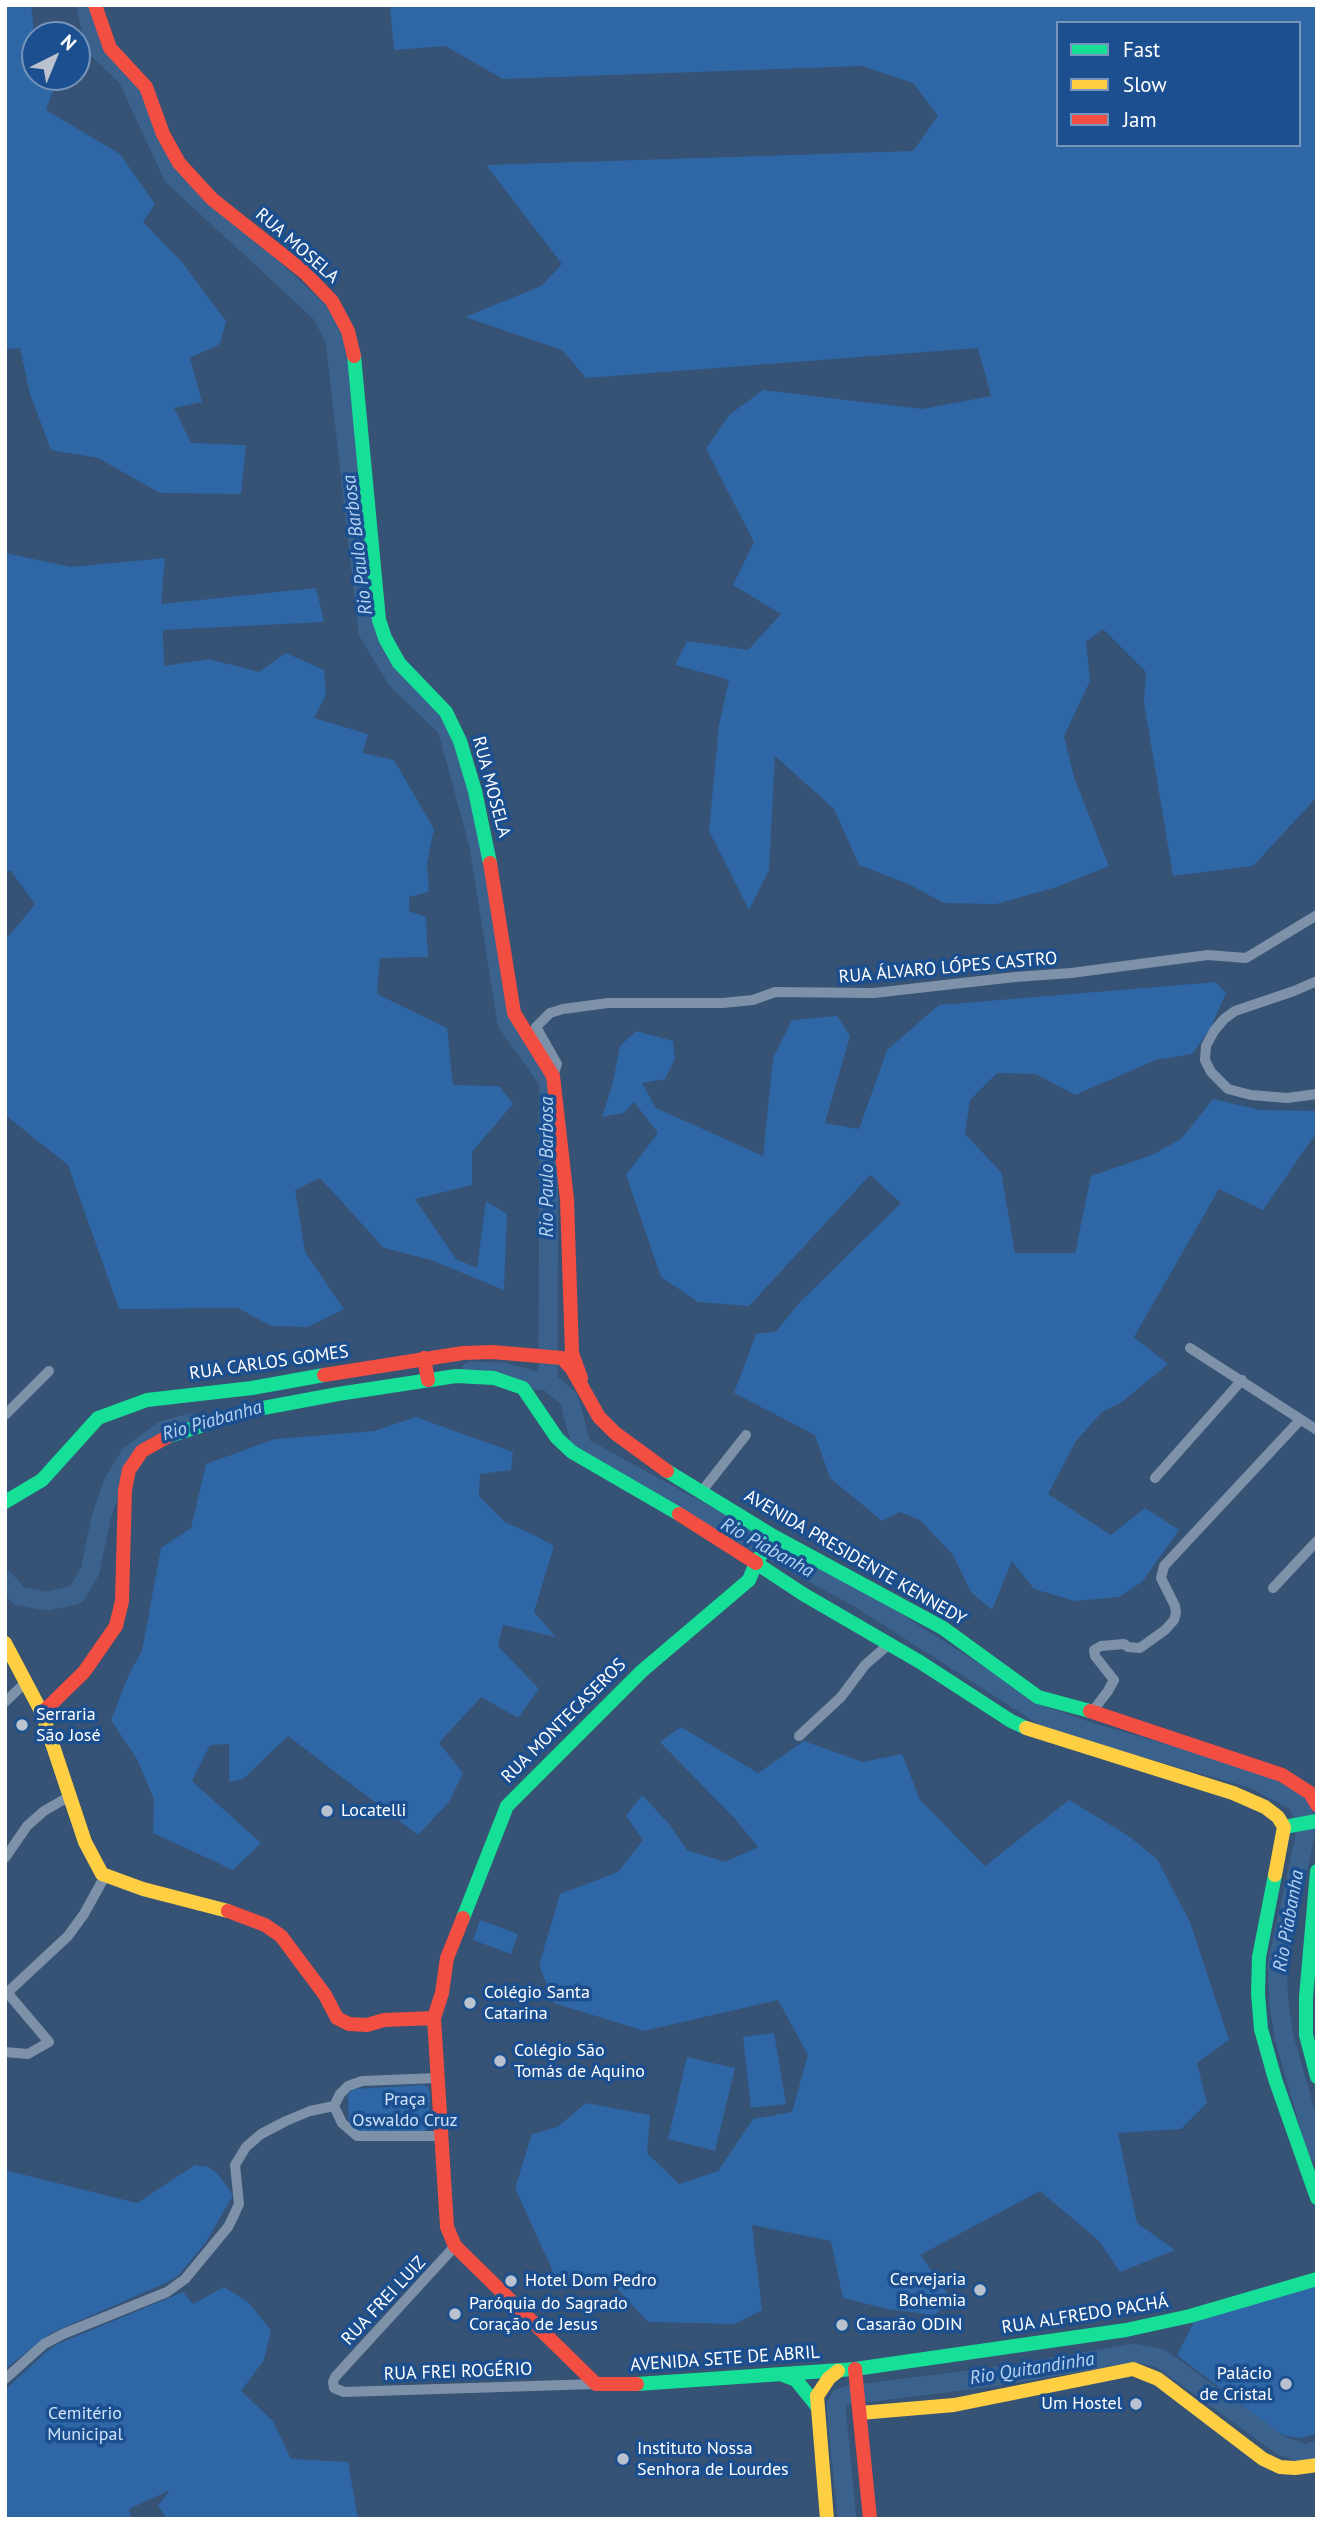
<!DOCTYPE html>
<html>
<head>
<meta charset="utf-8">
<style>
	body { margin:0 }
	#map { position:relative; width:1322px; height:2524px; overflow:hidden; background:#365274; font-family:"PT Sans",sans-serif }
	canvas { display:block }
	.frame { position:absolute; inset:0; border:7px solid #fff; pointer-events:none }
	.legend { position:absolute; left:1056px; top:21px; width:245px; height:126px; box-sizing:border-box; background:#1b4f8f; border:2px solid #7695bc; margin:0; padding:9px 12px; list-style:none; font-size:21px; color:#fff }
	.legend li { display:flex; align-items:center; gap:14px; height:35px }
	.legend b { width:35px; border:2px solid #7695bc }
	.north { position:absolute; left:21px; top:21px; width:70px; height:70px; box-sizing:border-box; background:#1b4f8f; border:2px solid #7695bc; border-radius:50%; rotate:43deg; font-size:19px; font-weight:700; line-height:28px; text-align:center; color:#fff }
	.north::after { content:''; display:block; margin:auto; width:24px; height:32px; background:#b9c2ce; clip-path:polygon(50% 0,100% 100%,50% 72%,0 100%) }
</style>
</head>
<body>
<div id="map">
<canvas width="1322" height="2524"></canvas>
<div class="frame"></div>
<ul class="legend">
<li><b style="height:9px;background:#16e098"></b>Fast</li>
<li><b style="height:9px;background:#ffcf43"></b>Slow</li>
<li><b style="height:9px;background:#f24e42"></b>Jam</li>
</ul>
<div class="north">N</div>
</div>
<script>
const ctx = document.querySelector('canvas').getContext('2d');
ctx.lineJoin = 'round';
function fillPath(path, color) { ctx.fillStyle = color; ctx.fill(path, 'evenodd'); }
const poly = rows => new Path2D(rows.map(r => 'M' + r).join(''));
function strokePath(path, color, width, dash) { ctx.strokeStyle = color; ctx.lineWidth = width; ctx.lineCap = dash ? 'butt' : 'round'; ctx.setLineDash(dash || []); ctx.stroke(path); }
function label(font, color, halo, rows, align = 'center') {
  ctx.font = font + ' "PT Sans",sans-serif'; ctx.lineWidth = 7; ctx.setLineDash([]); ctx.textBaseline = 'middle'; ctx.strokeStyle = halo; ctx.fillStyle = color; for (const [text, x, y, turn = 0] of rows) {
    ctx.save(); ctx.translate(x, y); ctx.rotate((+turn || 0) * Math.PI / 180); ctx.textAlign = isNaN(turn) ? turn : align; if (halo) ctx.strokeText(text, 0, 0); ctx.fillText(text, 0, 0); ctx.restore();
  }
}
fillPath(poly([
	[5,5,31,5,35,40,35,77,55,77,57,80,46,110,120,154,155,204,143,222,182,262,226,321,220,344,190,358,202,402,174,408,191,443,246,445,241,494,160,493,98,458,51,450,30,394,20,348,5,349],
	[390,5,1317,5,1317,797,1253,866,1173,876,1144,703,1146,672,1103,629,1086,642,1090,681,1064,736,1074,777,1109,866,1057,887,996,904,944,903,908,884,859,865,834,809,775,756,769,870,749,910,709,831,719,725,729,680,675,665,687,641,748,650,781,614,733,585,754,542,706,449,729,415,763,390,922,409,991,396,978,348,586,378,562,350,465,317,541,286,562,264,486,165,913,151,938,116,913,83,862,66,503,79,445,46,394,50],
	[1058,23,1299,23,1299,145,1058,145],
	[5,553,71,567,165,558,161,604,316,588,324,622,163,630,164,666,209,659,259,672,286,653,324,670,326,695,314,718,368,734,363,753,394,760,434,829,427,863,429,892,409,897,409,911,426,917,428,957,380,958,377,994,447,1028,453,1085,499,1086,513,1104,472,1152,472,1185,415,1199,456,1259,477,1268,486,1201,507,1214,504,1290,431,1260,384,1248,320,1178,295,1190,305,1252,344,1309,308,1327,271,1326,238,1308,119,1309,68,1165,5,1115,5,937,9,936,35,904,11,871,5,871],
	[1216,982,1226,993,1210,1029,1192,1054,1156,1060,1075,1095,1036,1074,997,1073,970,1100,965,1134,1001,1172,1015,1253,1075,1253,1091,1176,1152,1155,1181,1139,1213,1099,1260,1110,1317,1111,1317,1132,1263,1210,1219,1189,1134,1337,1168,1364,1122,1402,1102,1412,1076,1441,1048,1494,1111,1535,1145,1508,1179,1530,1142,1582,1119,1597,1075,1601,1034,1589,1012,1561,992,1610,971,1592,953,1555,920,1520,900,1512,882,1521,830,1478,815,1435,734,1393,756,1334,776,1331,801,1301,901,1203,870,1175,749,1306,698,1302,661,1277,626,1175,658,1133,634,1102,624,1113,602,1117,612,1086,620,1046,636,1031,673,1041,675,1059,665,1079,642,1083,656,1108,763,1156,773,1058,792,1020,837,1016,850,1036,825,1123,859,1129,887,1050,939,1005],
	[416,1417,513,1452,511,1470,480,1474,479,1496,505,1522,536,1536,554,1546,534,1612,556,1637,503,1625,498,1646,539,1689,518,1718,481,1697,439,1743,463,1773,449,1802,418,1835,288,1736,243,1779,229,1782,229,1744,210,1745,192,1781,261,1843,233,1870,153,1833,154,1799,137,1759,111,1720,129,1674,142,1651,161,1548,191,1528,206,1464,275,1439,374,1431],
	[681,1727,758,1773,804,1741,863,1762,902,1754,920,1800,985,1866,1069,1800,1127,1835,1157,1859,1190,1922,1229,2040,1197,2063,1207,2103,1181,2129,1118,2133,1137,2223,1175,2250,1120,2272,1099,2241,1040,2191,920,2255,951,2298,935,2315,887,2309,843,2298,831,2241,752,2225,762,2310,735,2324,648,2322,611,2282,555,2276,515,2188,532,2134,557,2127,586,2103,650,2115,647,2153,679,2184,718,2171,753,2119,792,2112,808,2055,778,2000,644,2031,554,2003,539,1965,560,1894,618,1872,643,1840,626,1816,642,1795,669,1824,687,1850,725,1862,758,1847,736,1820,660,1742],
	[480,1920,518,1934,511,1954,473,1940],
	[774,2033,786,2104,751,2108,743,2037],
	[687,2057,735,2068,715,2151,668,2139],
	[423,2085,428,2087,430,2092,429,2124,427,2130,412,2134,360,2132,349,2125,348,2095,353,2089],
	[195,2165,208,2167,217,2173,233,2195,206,2242,179,2275,168,2282,51,2333,5,2369,5,2170,137,2203],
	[1317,2286,1317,2434,1301,2438,1286,2436,1276,2431,1177,2355,1195,2320],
	[224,2287,248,2302,271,2330,264,2360,241,2391,273,2421,291,2459,348,2462,358,2519,167,2519,158,2506,170,2490,129,2509,131,2519,5,2519,5,2390,46,2352,58,2344,183,2292,193,2304]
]), '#2f66a5');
strokePath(poly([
	[86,5,94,46,127,77,173,176,321,313,335,340,368,632,397,680,447,728,479,846,507,1023,549,1082,548,1381],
	[471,1371,502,1372,532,1380,548,1381,569,1399,582,1447,862,1600,1043,1716,1093,1733,1254,1779,1296,1802,1304,1816,1305,1836,1277,1966,1279,2004,1284,2037,1317,2152],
	[5,1580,19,1596,47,1601,76,1595,90,1571,101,1518,113,1483,130,1455,162,1431,190,1423],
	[847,2519,836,2406,840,2398,849,2395,1001,2376,1134,2353,1160,2358,1282,2446,1306,2454,1317,2450]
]), '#3b618d', 19);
strokePath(poly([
	[1317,981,1294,991,1235,1011,1224,1019,1214,1031,1206,1046,1205,1060,1211,1072,1228,1089,1251,1095,1287,1098,1317,1094],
	[553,1076,557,1064,536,1027,550,1013,563,1009,608,1003,723,1003,753,1000,775,992,874,993,1015,977,1071,973,1208,955,1246,958,1317,915],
	[1190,1348,1317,1430],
	[5,1415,49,1371],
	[1155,1478,1242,1380],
	[702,1491,746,1435],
	[1273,1588,1317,1541],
	[5,1702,27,1681],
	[1092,1712,1108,1691,1114,1680,1095,1656,1094,1650,1101,1646,1113,1645,1124,1644,1128,1647,1140,1648,1165,1630,1174,1620,1176,1613,1175,1606,1161,1578,1164,1566,1300,1420],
	[799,1736,841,1697,865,1665,889,1644],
	[5,1858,27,1826,44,1811,70,1796],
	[5,1990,49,2042,28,2054,5,2052],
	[8,1992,68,1936,84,1914,105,1876],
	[438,2078,362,2081,348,2086,340,2094,334,2106,342,2123,357,2136,442,2136],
	[455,2246,335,2377,333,2382,334,2388,344,2392,596,2384],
	[5,2379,44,2344,63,2334,167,2292,185,2279,228,2227,234,2215,239,2204,235,2165,246,2147,261,2134,286,2121,310,2111,334,2106]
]), '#7d92a8', 10);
strokePath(poly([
	[354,356,379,620,385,638,399,663,446,712,460,741,475,791,490,863],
	[169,1436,247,1411,338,1394,456,1376,494,1378,523,1388,557,1438,572,1452,679,1514],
	[667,1471,773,1536,943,1628,1038,1697,1090,1711],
	[5,1502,42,1480,98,1418,147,1400,252,1388,324,1375],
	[756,1563,803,1594,920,1662,1011,1721,1026,1728],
	[1284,1827,1317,1821],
	[1317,1871,1306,1997,1306,2035,1317,2077],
	[1275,1875,1259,1957,1258,1994,1261,2029,1275,2079,1317,2198],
	[463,1918,507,1806,642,1671,749,1580,756,1563,773,1536],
	[783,2375,796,2380,817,2406],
	[637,2384,855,2369,1126,2330,1190,2316,1317,2279]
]), '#16e098', 14);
strokePath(poly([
	[5,1643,42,1713,85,1842,102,1874,143,1889,228,1911],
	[1026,1728,1233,1793,1265,1807,1278,1817,1284,1827,1275,1875],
	[860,2413,954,2405,1133,2369,1158,2379,1263,2459,1280,2467,1295,2468,1317,2465],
	[827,2519,817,2396,829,2378,838,2371]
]), '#ffcf43', 14);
strokePath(poly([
	[95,5,110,48,146,87,163,134,179,163,212,199,304,272,332,301,348,331,354,356],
	[490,863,514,1013,553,1076,567,1199,572,1353,581,1378],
	[424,1358,428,1380],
	[324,1375,463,1353,492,1352,562,1358,572,1369,599,1417,615,1433,667,1471],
	[679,1514,756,1563],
	[1090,1711,1282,1775,1310,1793,1317,1805],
	[42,1713,84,1672,116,1626,122,1601,125,1490,129,1470,142,1451,169,1436],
	[228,1911,265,1925,281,1936,325,1995,337,2018,349,2024,367,2025,384,2020,434,2018,442,1993,447,1958,463,1918],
	[434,2018,447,2227,455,2246,596,2384,637,2384],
	[855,2369,870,2519]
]), '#f24e42', 14);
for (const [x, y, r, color] of [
	[22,1725,7,"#b9c2ce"],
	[327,1811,7,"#b9c2ce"],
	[470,2003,7,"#b9c2ce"],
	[500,2061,7,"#b9c2ce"],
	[511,2281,7,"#b9c2ce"],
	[980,2290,7,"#b9c2ce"],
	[455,2314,7,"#b9c2ce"],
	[842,2325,7,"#b9c2ce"],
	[1286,2384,7,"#b9c2ce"],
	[1136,2404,7,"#b9c2ce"],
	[623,2459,7,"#b9c2ce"]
]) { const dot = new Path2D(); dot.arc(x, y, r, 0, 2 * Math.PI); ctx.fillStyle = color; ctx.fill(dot); strokePath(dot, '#1b4f8f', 2.5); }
label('18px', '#fff', '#1b4f8f', [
	["RUA MOSELA",297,246,41],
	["RUA MOSELA",491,787,75],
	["RUA ÁLVARO LÓPES CASTRO",948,968,-5],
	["RUA CARLOS GOMES",269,1363,-8],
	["AVENIDA PRESIDENTE KENNEDY",855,1558,30],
	["RUA MONTECASEROS",564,1721,-45],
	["RUA FREI LUIZ",384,2301,-47],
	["RUA ALFREDO PACHÁ",1085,2315,-9],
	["AVENIDA SETE DE ABRIL",725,2359,-4],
	["RUA FREI ROGÉRIO",458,2372,-2]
]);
label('18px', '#fff', '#1b4f8f', [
	["Serraria",36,1715],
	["São José",36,1736],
	["Locatelli",341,1811],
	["Colégio Santa",484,1993],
	["Catarina",484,2014],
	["Colégio São",514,2051],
	["Tomás de Aquino",514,2072],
	["Cervejaria",966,2280,"right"],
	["Bohemia",966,2301,"right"],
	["Hotel Dom Pedro",525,2281],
	["Paróquia do Sagrado",469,2304],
	["Coração de Jesus",469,2325],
	["Casarão ODIN",856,2325],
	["Palácio",1272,2374,"right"],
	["de Cristal",1272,2395,"right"],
	["Um Hostel",1122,2404,"right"],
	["Instituto Nossa",637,2449],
	["Senhora de Lourdes",637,2470]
], 'left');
label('18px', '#cfe3fa', '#1b4f8f', [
	["Praça",405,2100],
	["Oswaldo Cruz",405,2121],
	["Cemitério",85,2414],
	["Municipal",85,2435]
]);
label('italic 19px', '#b5d3f5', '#1b4f8f', [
	["Rio Paulo Barbosa",358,545,-97],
	["Rio Paulo Barbosa",548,1167,-90],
	["Rio Piabanha",212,1421,-16],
	["Rio Piabanha",767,1548,29],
	["Rio Piabanha",1289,1921,-80],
	["Rio Quitandinha",1032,2369,-9]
]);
</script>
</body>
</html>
